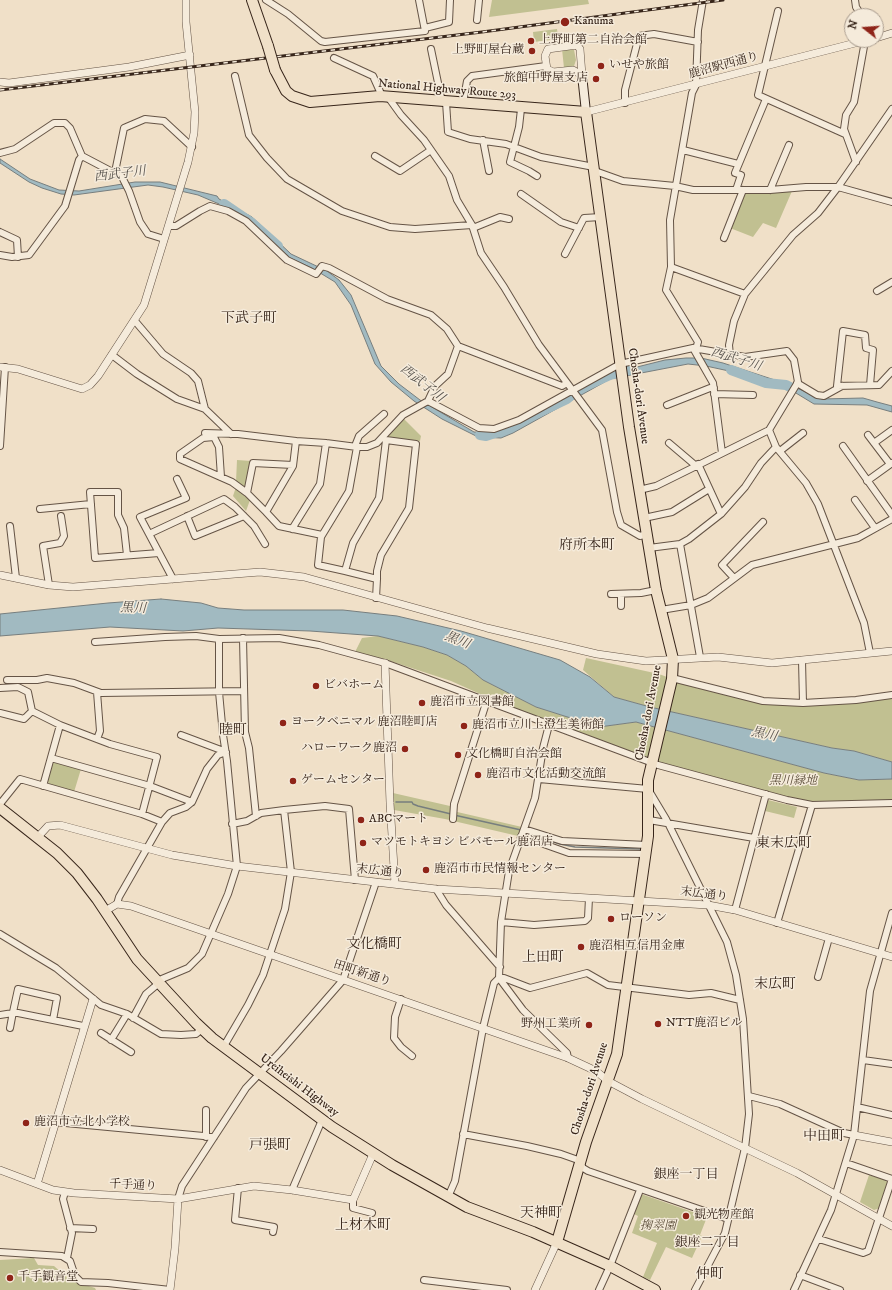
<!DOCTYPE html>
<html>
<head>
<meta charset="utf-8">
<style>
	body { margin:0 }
	#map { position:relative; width:892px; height:1290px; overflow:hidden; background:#f0e0c8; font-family:"IM FELL DW Pica",serif }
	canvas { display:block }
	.north { position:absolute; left:844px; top:8px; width:40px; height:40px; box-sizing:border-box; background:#f5ebdb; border:1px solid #a99c8e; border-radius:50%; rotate:287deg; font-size:11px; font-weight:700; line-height:16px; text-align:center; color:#37251a }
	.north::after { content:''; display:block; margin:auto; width:14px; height:18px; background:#8f2418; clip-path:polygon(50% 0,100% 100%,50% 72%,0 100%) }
</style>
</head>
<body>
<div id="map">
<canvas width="892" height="1290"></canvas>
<div class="north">N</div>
</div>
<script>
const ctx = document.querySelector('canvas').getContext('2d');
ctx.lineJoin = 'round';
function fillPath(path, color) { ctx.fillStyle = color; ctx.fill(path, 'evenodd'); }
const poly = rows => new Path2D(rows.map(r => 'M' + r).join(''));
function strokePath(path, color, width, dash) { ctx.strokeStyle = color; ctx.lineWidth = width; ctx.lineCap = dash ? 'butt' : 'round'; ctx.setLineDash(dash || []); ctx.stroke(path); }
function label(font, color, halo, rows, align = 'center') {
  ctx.font = font + ' "IM FELL DW Pica","Noto Serif JP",serif'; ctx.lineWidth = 3; ctx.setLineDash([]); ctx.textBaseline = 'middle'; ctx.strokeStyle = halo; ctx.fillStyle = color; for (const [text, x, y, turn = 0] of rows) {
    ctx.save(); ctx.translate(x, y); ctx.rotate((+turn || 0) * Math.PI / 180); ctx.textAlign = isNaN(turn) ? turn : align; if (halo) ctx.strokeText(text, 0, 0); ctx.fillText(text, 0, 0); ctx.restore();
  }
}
fillPath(poly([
	[492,0,588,0,589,4,489,17],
	[557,29,558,39,534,42,533,32],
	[562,49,574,50,576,60,574,66,564,68],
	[792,191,776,228,763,223,753,237,730,228,745,192],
	[404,419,421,436,420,441,386,437],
	[237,460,251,461,248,484,244,487,236,482],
	[236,487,250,500,246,511,233,496],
	[378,636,423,647,447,655,466,666,483,680,536,707,599,727,636,722,824,773,859,780,892,779,892,801,815,803,792,799,647,759,505,705,451,681,384,659,355,652,362,638],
	[586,658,659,674,696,688,763,704,800,704,892,698,892,762,854,751,832,748,650,707,614,697,583,670],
	[56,762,81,769,74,792,50,785,47,781,52,764],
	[393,793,450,806,453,811,522,827,518,836,445,819,394,810],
	[768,800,797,807,794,818,765,811],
	[869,1175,886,1180,888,1184,880,1208,874,1210,860,1202],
	[641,1194,707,1217,700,1235,702,1236,692,1258,666,1247,650,1280,643,1277,657,1243,632,1233,638,1216,634,1214],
	[34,1258,38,1265,54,1266,70,1280,95,1288,96,1290,0,1290,0,1260]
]), '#c1c091');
const water = poly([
	[0,159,30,179,59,190,79,191,135,182,160,182,217,196,219,199,252,217,291,254,327,271,339,280,351,295,381,366,399,384,420,400,474,432,500,433,506,432,597,382,629,369,665,360,686,358,701,358,723,363,790,385,822,399,863,398,877,402,892,406,892,412,867,405,814,404,786,387,776,383,766,383,752,376,706,366,688,364,610,379,513,433,501,438,478,437,442,419,414,401,391,382,375,364,351,305,335,282,312,268,288,257,255,224,238,212,198,195,163,187,148,185,74,195,61,194,42,188,29,182,0,163,0,159],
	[161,599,201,603,218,608,244,610,343,610,397,616,461,631,560,660,590,677,614,697,650,707,832,748,854,751,892,762,892,779,859,780,824,773,636,722,599,727,536,707,483,680,466,666,447,655,423,647,378,636,310,631,218,628,183,631,110,627,0,636,0,614,108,603,161,599]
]);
fillPath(water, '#a1bac1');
strokePath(water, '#777e7e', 1);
strokePath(poly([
	[396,802,412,802,413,804,418,806,451,814],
	[454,815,521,830],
	[532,835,560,844,575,847,641,849]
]), '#777e7e', 1.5);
strokePath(poly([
	[224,204,252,223,278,246],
	[731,370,766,383,786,385,792,388],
	[480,435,486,436,498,432,567,399,579,389,610,375,629,370]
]), '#a1bac1', 10);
const minor = poly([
	[266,0,288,14,321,41,325,42,425,31,419,0],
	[703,0,698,30,696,85,692,93,670,220,671,267,745,294],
	[855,0,856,7,862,16],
	[778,11,758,95,845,134],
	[477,20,479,0],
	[425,28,449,22,450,0],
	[431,49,442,102],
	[334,58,373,76,382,96],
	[235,76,249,135,267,158,287,179,342,211,390,227,415,229,472,225],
	[388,97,401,115,424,140,449,176,457,200,472,225,481,253,504,287,539,345,602,430,617,512,621,525,640,536,647,534],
	[446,102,448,132,470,139,506,144,541,157,594,167],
	[463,103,467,81,472,76,546,66],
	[625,103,625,90,639,36,654,34,698,42],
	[521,109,519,127,510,162,529,171,537,176],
	[483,140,489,171],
	[683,150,738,164],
	[0,153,15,149,54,123,65,123,70,128,82,156,79,160,65,206,29,255,12,257,0,255],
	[82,156,122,177,129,191,140,222,148,234,164,239],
	[375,156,400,171,431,150],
	[856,162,844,129,846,115,854,102,865,41],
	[595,171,623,181,675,186,693,190,770,190,806,187,838,187,892,202],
	[115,172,124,128,145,119,164,121,192,147],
	[736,190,741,175,735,173,766,99],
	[770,190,789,145],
	[521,194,561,222,579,228],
	[169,226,176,226,200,211,210,206,228,211,246,221,287,260,316,274,322,266,329,268,387,299,431,315,447,329,458,346,562,386,567,383],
	[473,228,500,217,509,219],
	[0,232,17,240,18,257],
	[724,238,743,190],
	[565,254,584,218,601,217],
	[671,267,666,290,698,342,696,349],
	[877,291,892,282],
	[135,321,163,354,191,373,198,381,205,409],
	[693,348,713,383,722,453],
	[112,355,137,374,177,399,205,409,231,434],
	[730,355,729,345,734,321,745,294,793,235,818,213,838,187,892,109],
	[797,383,817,395,824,396,842,386],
	[870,385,873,350,866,348,865,335,843,331,837,386,879,385,892,371],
	[714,394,753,395],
	[428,401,479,428,494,429,519,420,620,364,693,348,745,357,787,351,794,360,798,382,769,430,656,486,639,490],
	[667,405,710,388,714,388],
	[769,430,776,447,806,483,818,504,864,623,870,653],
	[205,433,238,434,296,441],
	[868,435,890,464],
	[326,443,357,447],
	[669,443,695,465],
	[874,443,892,430],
	[0,446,5,367],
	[355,446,359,436,384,414],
	[843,446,892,515],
	[780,451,803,433],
	[698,464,721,514],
	[221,477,219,447,214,437,203,438,180,454,180,459,232,482,247,493],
	[867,481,892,463],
	[855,500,875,528],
	[40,509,91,504],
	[266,512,247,493,253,463,293,465],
	[187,516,195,536,244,516],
	[644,518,672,512,709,489],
	[10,526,16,578],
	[292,529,320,484,326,443,296,441,293,466,266,512,279,526,322,535],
	[149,534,224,499,235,507,254,526,265,544],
	[680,544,700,657],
	[649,548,680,544,689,539,721,514,745,487,761,463,776,447],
	[127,555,124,528,118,515,118,492,90,492,95,558,159,553],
	[345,571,318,565,321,537,349,491,357,447,367,447,377,443,403,415,428,401,435,386,448,374,458,346],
	[734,578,722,565,763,522],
	[173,579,140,517,186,498,177,479],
	[49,585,43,546,60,543,64,536,61,516],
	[611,594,641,593,656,590],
	[376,598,377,579,377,571,381,555,409,508,416,444,386,440,379,498,353,543,345,571,377,579],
	[621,606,621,594],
	[661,610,691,605,708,598,752,565,858,538,892,519],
	[243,638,245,732,249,748,256,816],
	[95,642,165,637,196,636,219,639],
	[802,660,803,703],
	[672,678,763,701,803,703,856,700,892,695],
	[7,680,37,680,47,678,74,683,101,693,244,691],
	[0,688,18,687,28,692,32,711,60,725],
	[0,713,24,719,32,711],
	[181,735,221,750,222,753],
	[97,739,100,731,97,692],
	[51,758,150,786,192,802],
	[539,779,648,789,666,819,727,942,736,975,743,1019,749,1114,745,1148,725,1233,695,1290],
	[43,786,60,725,110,744,157,757,142,814],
	[0,804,20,779,142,814,162,822],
	[453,819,454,804,487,700],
	[649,820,754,838],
	[232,824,247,821,261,813,284,810,325,806,349,809,355,880],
	[524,829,562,841,647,845],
	[521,836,569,853,646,854],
	[436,889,446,905,500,967],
	[117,904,119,897,162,822,170,813,186,807,192,802,207,769,218,755,226,752],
	[735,910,766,794],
	[501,922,534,925,585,921,588,918,589,898],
	[777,923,812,805],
	[0,934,56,968,101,1005,127,1014,161,1034,181,1035,196,1034,202,1029],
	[818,977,829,938],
	[499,978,504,978,530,988,587,973,608,985,689,995,711,993,740,1000],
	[499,978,523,1010,567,1053,568,1058],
	[157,981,188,968,202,954,228,894,237,866,227,761,223,735,219,692,219,639,279,638,319,645,385,663,658,765,787,800,812,805,892,803],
	[401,999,395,1017,394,1038,401,1047,412,1056],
	[0,1015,13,1013],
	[133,1018,146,994,159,983],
	[53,1020,57,998,18,989,13,1012,83,1026],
	[10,1028,13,1012],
	[101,1033,131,1052],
	[111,1040,127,1014],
	[224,1046,248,1005,263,975,285,909,291,872,284,810],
	[863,1060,892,1064],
	[749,1096,780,1104,844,1133,854,1135],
	[857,1107,892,1115],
	[55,1122,214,1137],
	[463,1134,527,1146,561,1154,578,1160,583,1168,588,1171,728,1219],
	[206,1137,206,1110],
	[238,1188,235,1220,274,1227,273,1232],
	[292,1190,322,1120],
	[65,1192,63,1199,72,1233,67,1258],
	[448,1197,455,1181,483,1028,494,983,499,978,501,922,509,871,535,798,543,748,549,725],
	[178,1199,182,1186,246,1088,281,1051,343,980,376,882],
	[353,1200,353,1208,372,1213],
	[70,1228,93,1229],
	[819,1239,863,1253,868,1251,892,1179,846,1163],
	[0,1252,62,1256,70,1261,75,1276,81,1282,108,1283,170,1290],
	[800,1275,840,1290],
	[424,1280,507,1290],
	[599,1290,610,1266,640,1190],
	[794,1290,831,1210,854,1135,870,991,892,913]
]);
const tertiary = poly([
	[876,38,892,33],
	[577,45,580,49,582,75,573,70,553,72,547,69,545,56,548,49,577,45],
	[0,82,9,83,129,67,190,55],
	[586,112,867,40],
	[0,367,18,369,82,389,90,385,98,376,144,305,188,162,194,133,195,112,186,22,186,0],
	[0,575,49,585,73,587,260,572,304,577,487,628,597,654,646,661,718,657,772,663,892,651],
	[385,663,390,803,395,884],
	[37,838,48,826,60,825,172,855,237,866,436,889,708,905,735,910,892,957],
	[105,911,117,904,131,906,568,1058,596,1071,608,1081,642,1099,797,1173,892,1226],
	[854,1135,892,1142],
	[0,1170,53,1190,74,1193,178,1199,254,1186,292,1190,353,1200,373,1154],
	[37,1184,93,999],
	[170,1290,175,1248,178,1199],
	[535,1290,557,1242]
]);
const secondary = poly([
	[582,75,586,112]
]);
const trunk = poly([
	[252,0,268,46],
	[275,70,286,91,292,96,310,102,380,96,586,112,629,427,656,590,673,659,672,679,648,780,648,836,617,1054,586,1142,557,1242],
	[0,808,57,853,77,873,97,899,137,959,196,1023,212,1038,332,1127,392,1165,467,1207,533,1232,610,1266,655,1290]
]);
strokePath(minor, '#655446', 8);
strokePath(tertiary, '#655446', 8);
strokePath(secondary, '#37251a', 10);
strokePath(trunk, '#37251a', 12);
strokePath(minor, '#f5ebdb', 6);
strokePath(tertiary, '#f5ebdb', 7);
strokePath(secondary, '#f5ebdb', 8);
strokePath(trunk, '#f0e0c8', 10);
const rail = poly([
	[0,90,482,32,723,0]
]);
strokePath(rail, '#37251a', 3);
strokePath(rail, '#f5ebdb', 1.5, [4.5]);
const trunkBridge = poly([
	[268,46,275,70]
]);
strokePath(trunkBridge, '#37251a', 12, []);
strokePath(trunkBridge, '#f0e0c8', 10);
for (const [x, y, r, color] of [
	[565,22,5,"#8f2418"],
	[531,41,4,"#8f2418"],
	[532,51,4,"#8f2418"],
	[601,66,4,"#8f2418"],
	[596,79,4,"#8f2418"],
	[316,686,4,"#8f2418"],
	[422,703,4,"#8f2418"],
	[283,723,4,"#8f2418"],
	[464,726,4,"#8f2418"],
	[405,749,4,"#8f2418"],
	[458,755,4,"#8f2418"],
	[478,775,4,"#8f2418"],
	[293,781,4,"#8f2418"],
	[361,820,4,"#8f2418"],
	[363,843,4,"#8f2418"],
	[426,870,4,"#8f2418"],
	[611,919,4,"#8f2418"],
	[581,947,4,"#8f2418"],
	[658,1024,4,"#8f2418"],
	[589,1025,4,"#8f2418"],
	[26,1123,4,"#8f2418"],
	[686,1216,4,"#8f2418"],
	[10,1278,4,"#8f2418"]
]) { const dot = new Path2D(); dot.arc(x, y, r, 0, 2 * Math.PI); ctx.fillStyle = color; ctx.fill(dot); strokePath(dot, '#f5ebdb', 1.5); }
label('12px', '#37251a', '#f5ebdb', [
	["Kanuma",574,22],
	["上野町第二自治会館",539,41],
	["上野町屋台蔵",524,51,"right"],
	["いせや旅館",609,66],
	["旅館中野屋支店",588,79,"right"],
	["ビバホーム",324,686],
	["鹿沼市立図書館",430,703],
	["ヨークベニマル 鹿沼睦町店",291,723],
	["鹿沼市立川上澄生美術館",472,726],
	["ハローワーク鹿沼",397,749,"right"],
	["文化橋町自治会館",466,755],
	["鹿沼市文化活動交流館",486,775],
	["ゲームセンター",301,781],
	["ABCマート",369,820],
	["マツモトキヨシ ビバモール鹿沼店",371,843],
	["鹿沼市市民情報センター",434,870],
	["ローソン",619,919],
	["鹿沼相互信用金庫",589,947],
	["NTT鹿沼ビル",666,1024],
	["野州工業所",581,1025,"right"],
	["鹿沼市立北小学校",34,1123],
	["観光物産館",694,1216],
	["千手観音堂",18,1278]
], 'left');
label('12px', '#37251a', '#f5ebdb', [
	["鹿沼駅西通り",724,66,-15],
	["National Highway Route 293",447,90,5],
	["Chosha-dori Avenue",638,396,82],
	["Chosha-dori Avenue",649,713,-79],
	["末広通り",380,872,6],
	["末広通り",704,895,7],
	["田町新通り",362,974,18],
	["Ureiheishi Highway",299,1086,37],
	["Chosha-dori Avenue",590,1089,-72],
	["千手通り",133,1186,3]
]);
label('italic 12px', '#5a4c38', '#f5ebdb', [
	["黒川緑地",793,782],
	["掬翠園",658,1227]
]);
label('italic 13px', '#57524c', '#f5ebdb', [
	["西武子川",120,175,-7],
	["西武子川",736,360,17],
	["西武子川",422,384,38],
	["黒川",133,609,2],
	["黒川",457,641,22],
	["黒川",764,735,12]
]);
label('13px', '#37251a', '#f5ebdb', [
	["銀座一丁目",686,1175],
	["銀座二丁目",707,1243]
]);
label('14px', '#37251a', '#f5ebdb', [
	["下武子町",249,319],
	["府所本町",587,546],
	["睦町",233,731],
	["東末広町",784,844],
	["文化橋町",374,945],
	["上田町",543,958],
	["末広町",775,985],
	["中田町",824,1137],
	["戸張町",270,1146],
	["天神町",541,1214],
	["上材木町",363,1226],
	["仲町",710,1275]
]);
</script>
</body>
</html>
